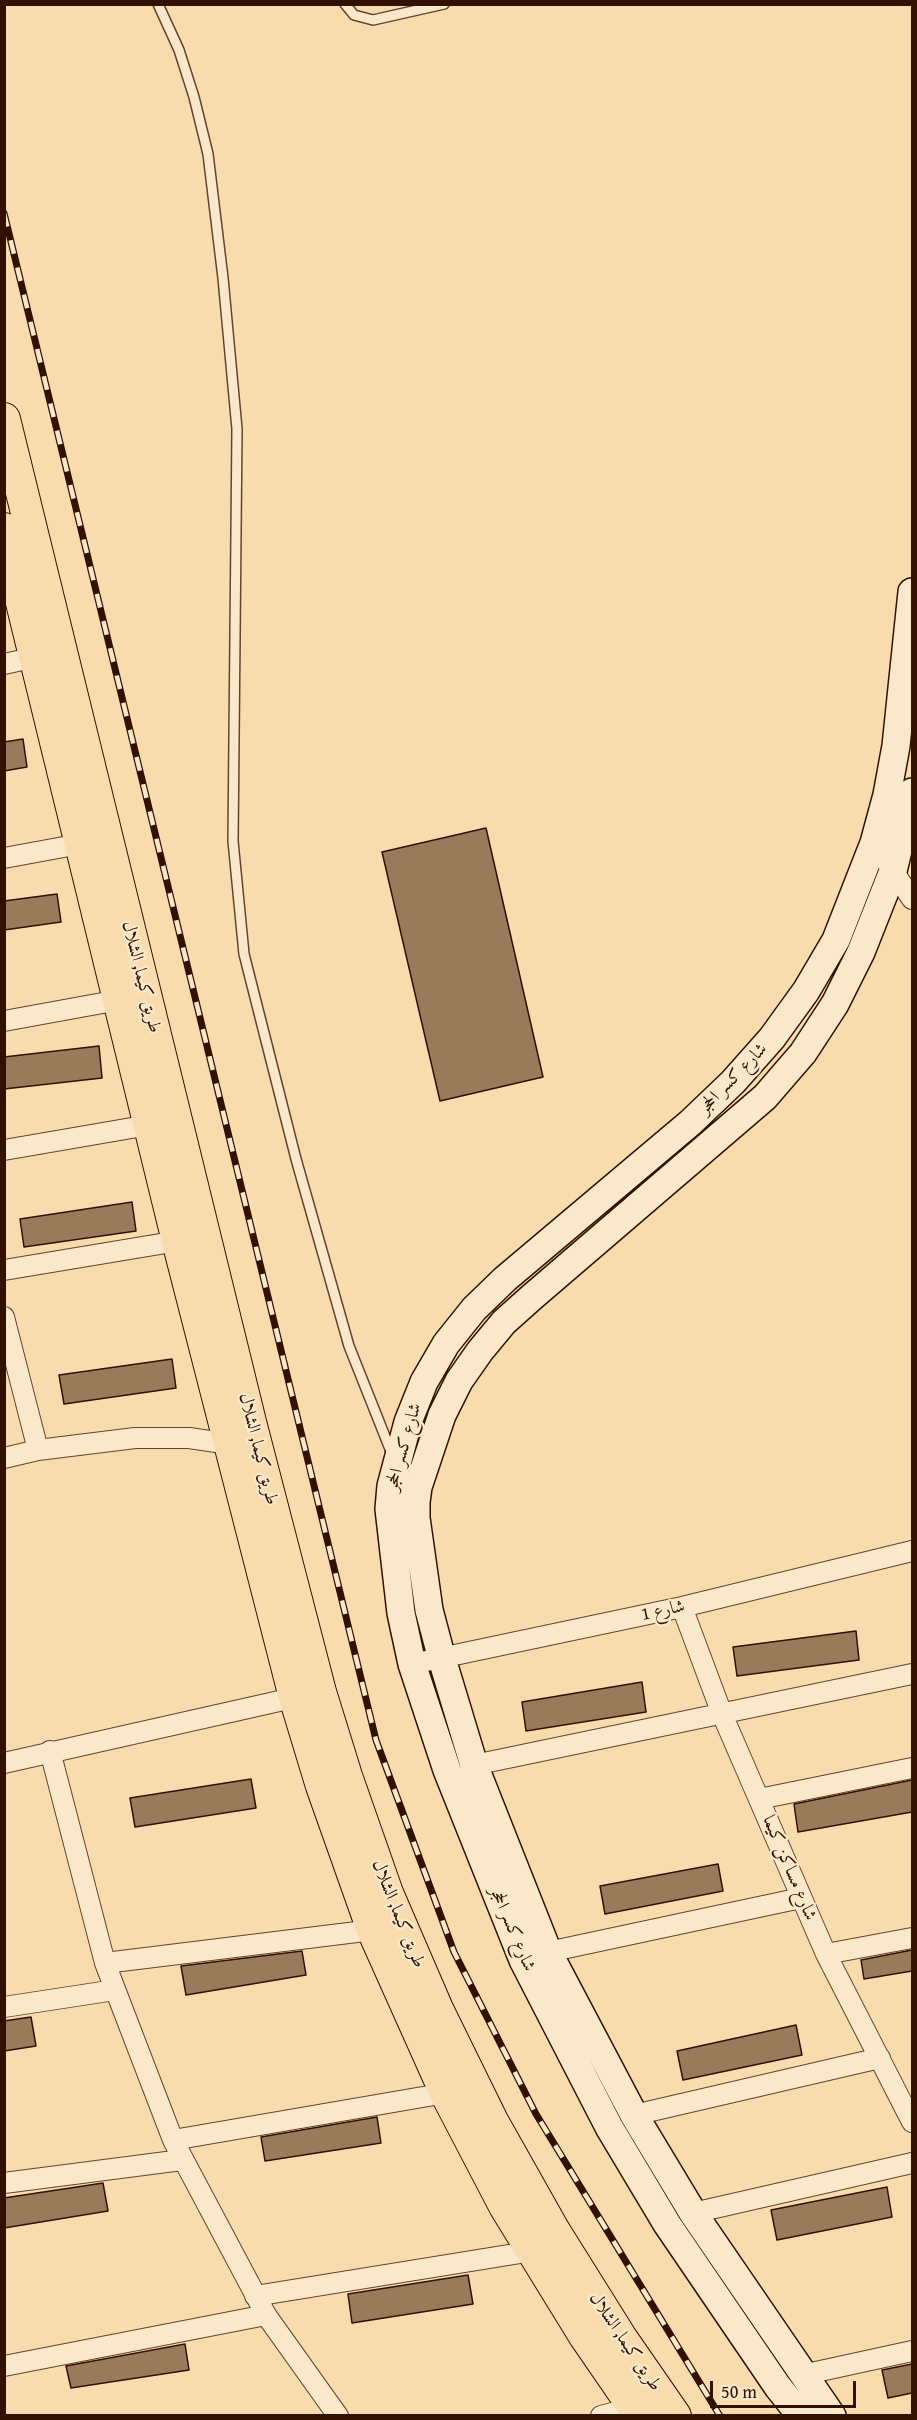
<!DOCTYPE html>
<html>
<head>
<meta charset="utf-8">
<style>
	body { margin:0 }
	#map { position:relative; width:917px; height:2420px; overflow:hidden; background:#f8dcae; font-family:"Gentium Book Plus",serif }
	canvas { display:block }
	.frame { position:absolute; inset:0; border:6px solid #321102; pointer-events:none }
	.scale { position:absolute; left:710px; top:2381px; width:146px; height:27px; box-sizing:border-box; border:3px solid #321102; border-top:0; padding-left:8px; font-size:18px; line-height:21px; white-space:nowrap; color:#321102; -webkit-text-stroke:4px #fae8ca; paint-order:stroke }
</style>
</head>
<body>
<div id="map">
<canvas width="917" height="2420"></canvas>
<div class="frame"></div>
<div class="scale">50 m</div>
</div>
<script>
const ctx = document.querySelector('canvas').getContext('2d');
ctx.lineJoin = 'round';
function fillPath(path, color) { ctx.fillStyle = color; ctx.fill(path, 'evenodd'); }
const poly = rows => new Path2D(rows.map(r => 'M' + r).join(''));
function strokePath(path, color, width, dash) { ctx.strokeStyle = color; ctx.lineWidth = width; ctx.lineCap = dash ? 'butt' : 'round'; ctx.setLineDash(dash || []); ctx.stroke(path); }
function label(font, color, halo, rows, align = 'center') {
  ctx.font = font + ' "Gentium Book Plus",Amiri,serif'; ctx.lineWidth = 4.5; ctx.setLineDash([]); ctx.textBaseline = 'middle'; ctx.strokeStyle = halo; ctx.fillStyle = color; for (const [text, x, y, turn = 0] of rows) {
    ctx.save(); ctx.translate(x, y); ctx.rotate((+turn || 0) * Math.PI / 180); ctx.textAlign = isNaN(turn) ? turn : align; if (halo) ctx.strokeText(text, 0, 0); ctx.fillText(text, 0, 0); ctx.restore();
  }
}
const building = poly([
	[23,739,27,767,4,771,4,742,23,739],
	[486,828,543,1077,440,1101,382,852,486,828],
	[57,894,61,922,4,930,4,901,57,894],
	[99,1046,102,1078,4,1089,4,1057,99,1046],
	[132,1202,136,1231,24,1247,20,1219,132,1202],
	[172,1359,176,1388,64,1404,59,1375,172,1359],
	[856,1631,859,1660,737,1676,733,1647,856,1631],
	[642,1682,646,1712,526,1731,522,1702,642,1682],
	[251,1779,256,1808,135,1827,130,1798,251,1779],
	[912,1780,912,1812,798,1832,794,1804,912,1780],
	[718,1864,723,1891,605,1914,600,1886,718,1864],
	[912,1950,912,1971,864,1979,861,1960,912,1950],
	[302,1951,306,1975,186,1995,181,1966,302,1951],
	[31,2017,36,2046,4,2051,4,2021,31,2017],
	[796,2025,802,2055,683,2080,677,2051,796,2025],
	[377,2117,381,2143,265,2161,261,2137,377,2117],
	[103,2183,108,2211,4,2228,4,2198,103,2183],
	[887,2187,892,2217,777,2240,771,2210,887,2187],
	[468,2275,473,2304,352,2323,348,2294,468,2275],
	[185,2344,189,2370,71,2388,66,2366,185,2344],
	[912,2364,912,2393,888,2398,882,2370,912,2364]
]);
fillPath(building, '#997b5b');
strokePath(building, '#321102', 1.5);
const service = poly([
	[158,4,179,50,194,97,208,154,223,278,237,429,233,841,244,954,296,1159,349,1346,392,1454],
	[345,4,354,15,373,20,444,4]
]);
const minor = poly([
	[4,664,36,657],
	[4,858,80,844],
	[887,862,912,899],
	[4,1021,119,1000],
	[4,1150,149,1125],
	[4,1270,178,1241],
	[4,1317,38,1450],
	[4,1458,38,1450,135,1438,189,1438,230,1444],
	[682,1607,722,1714,826,1954,912,2122],
	[412,1664,682,1607,912,1551],
	[50,1751,105,1963,173,2140,266,2315,338,2416],
	[4,1763,306,1695],
	[474,1765,912,1674],
	[759,1799,912,1768],
	[548,1952,801,1898],
	[826,1954,912,1938],
	[105,1963,373,1930],
	[4,2007,115,1990],
	[634,2115,880,2058],
	[173,2140,446,2093],
	[4,2183,182,2160],
	[693,2213,912,2163],
	[255,2296,533,2251],
	[4,2366,266,2315],
	[802,2375,912,2351],
	[601,2416,634,2407]
]);
const secondary = poly([
	[801,2416,778,2387,667,2224,609,2127,523,1960,447,1770,412,1664,401,1613,389,1509,391,1486,408,1422,424,1382,446,1344,474,1309,505,1279,690,1123,733,1082,772,1038,806,991,836,940,874,843,887,795,896,746,912,592],
	[832,2416,693,2213,634,2115,548,1952,474,1765,442,1659,429,1610,416,1518,416,1502,418,1487,442,1415,459,1381,480,1351,504,1322,532,1297,765,1097,803,1053,835,1004,861,952,893,871,912,792]
]);
const trunk = poly([
	[4,419,250,1422,320,1692,346,1776,387,1893,437,2009,492,2121,554,2231,621,2338,675,2416],
	[4,529,178,1241,295,1697,322,1786,373,1930,446,2093,505,2206,585,2336,640,2416]
]);
strokePath(service, '#64442d', 12);
strokePath(minor, '#64442d', 22);
strokePath(secondary, '#321102', 30);
strokePath(trunk, '#321102', 34);
strokePath(service, '#fae8ca', 9);
strokePath(minor, '#fae8ca', 20);
strokePath(secondary, '#fae8ca', 27);
strokePath(trunk, '#f8dcae', 32);
const rail = poly([
	[4,213,376,1740,454,1952,536,2114,720,2416]
]);
strokePath(rail, '#321102', 7);
strokePath(rail, '#fae8ca', 4.5, [14]);
label('18px', '#321102', '#fae8ca', [
	["طريق كيما, الشلال",141,977,76],
	["شارع كسر الحجر",733,1079,-46],
	["شارع كسر الحجر",404,1447,-74],
	["طريق كيما, الشلال",258,1449,76],
	["شارع 1",663,1611,-12],
	["شارع مساكن كيما",789,1868,67],
	["طريق كيما, الشلال",398,1914,68],
	["شارع كسر الحجر",512,1929,67],
	["طريق كيما, الشلال",625,2342,56]
]);
</script>
</body>
</html>
